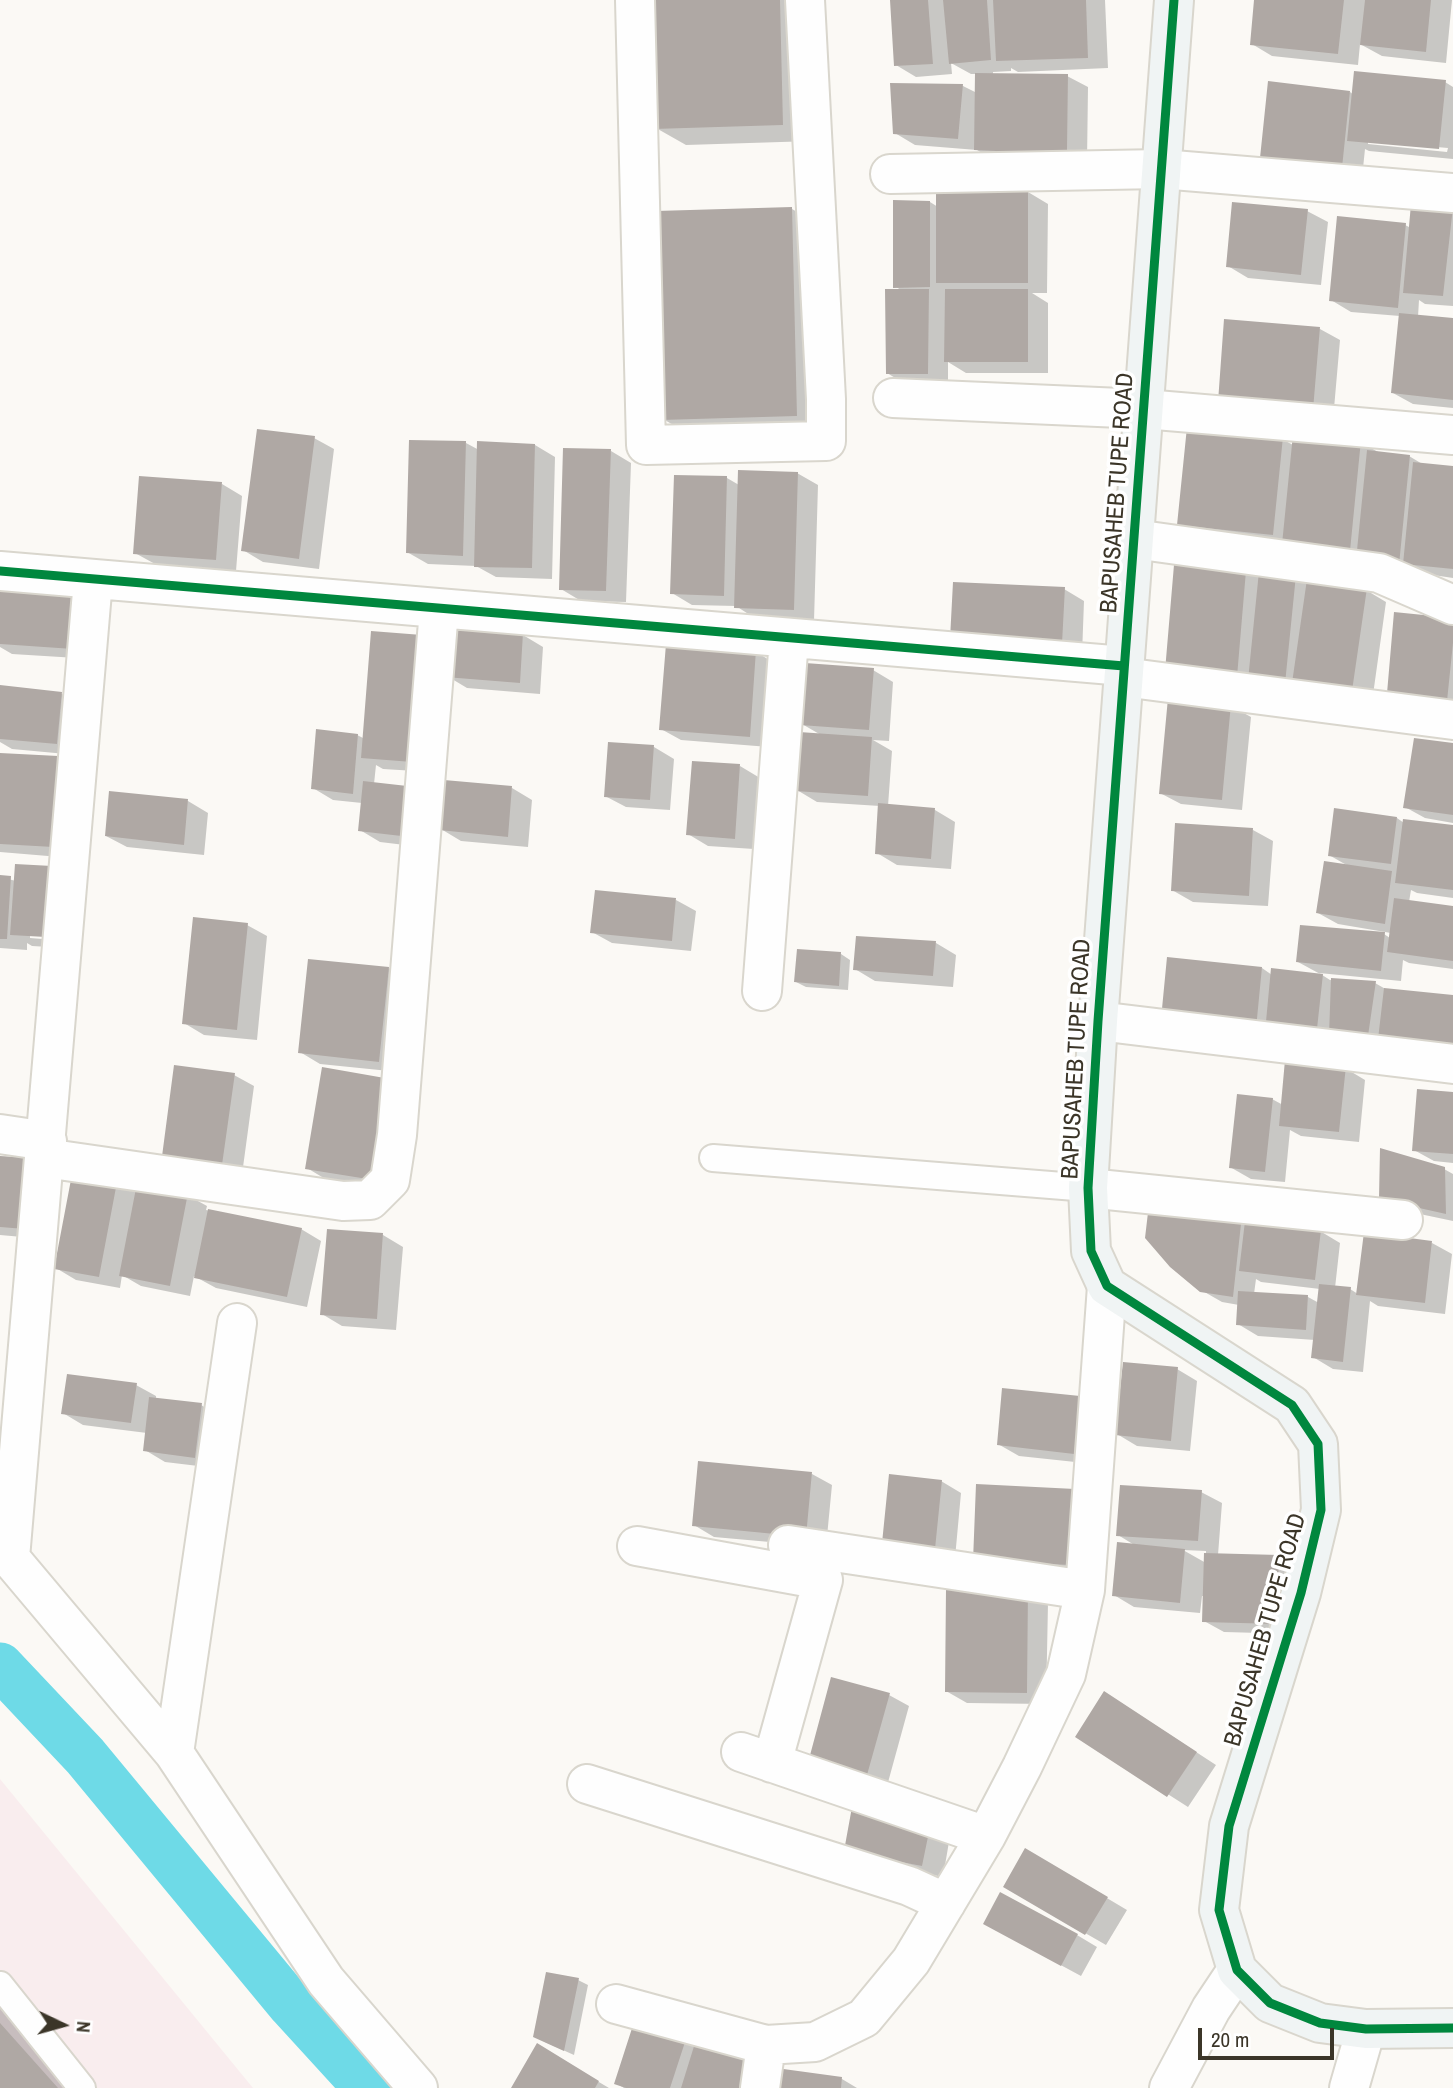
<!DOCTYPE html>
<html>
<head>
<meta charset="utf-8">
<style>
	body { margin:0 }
	#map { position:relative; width:1453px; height:2088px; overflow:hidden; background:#fbf9f5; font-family:"Archivo Narrow",sans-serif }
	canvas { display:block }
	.north { position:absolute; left:28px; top:1990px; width:70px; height:70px; -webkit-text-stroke:5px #fff; paint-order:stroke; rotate:95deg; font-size:19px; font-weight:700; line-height:28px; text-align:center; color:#3b3528 }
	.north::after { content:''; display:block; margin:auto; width:24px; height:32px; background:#3b3528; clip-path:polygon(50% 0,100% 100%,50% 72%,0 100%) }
	.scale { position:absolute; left:1198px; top:2028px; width:136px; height:32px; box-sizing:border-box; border:4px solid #3b3528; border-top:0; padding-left:9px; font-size:21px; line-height:24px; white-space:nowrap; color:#3b3528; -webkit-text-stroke:5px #fff; paint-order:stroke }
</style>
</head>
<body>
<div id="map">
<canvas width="1453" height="2088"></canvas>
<div class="north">N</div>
<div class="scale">20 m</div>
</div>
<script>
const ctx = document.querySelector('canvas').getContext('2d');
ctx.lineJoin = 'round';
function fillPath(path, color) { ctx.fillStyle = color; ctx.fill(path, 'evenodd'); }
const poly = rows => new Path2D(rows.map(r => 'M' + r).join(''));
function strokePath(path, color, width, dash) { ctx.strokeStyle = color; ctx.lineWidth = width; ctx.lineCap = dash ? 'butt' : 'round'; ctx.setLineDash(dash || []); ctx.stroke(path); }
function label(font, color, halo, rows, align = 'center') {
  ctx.font = font + ' "Archivo Narrow",sans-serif'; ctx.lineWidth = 7; ctx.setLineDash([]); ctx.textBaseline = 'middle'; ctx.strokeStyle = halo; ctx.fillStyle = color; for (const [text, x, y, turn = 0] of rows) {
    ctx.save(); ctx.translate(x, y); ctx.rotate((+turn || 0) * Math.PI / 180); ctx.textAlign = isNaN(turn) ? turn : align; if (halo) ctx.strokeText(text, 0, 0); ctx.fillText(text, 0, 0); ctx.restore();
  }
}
fillPath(poly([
	[0,1779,253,2088,0,2088]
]), '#f9edee');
fillPath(poly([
	[653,0,809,0,813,141,686,145,656,128],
	[892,0,1105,0,1108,68,1018,72,1011,68,1011,71,993,72,993,75,1067,76,1088,87,1087,162,996,161,977,150,915,145,895,133,892,85,963,86,977,93,977,74,971,74,951,63,952,74,916,77,896,65],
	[1256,0,1452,0,1446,63,1382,56,1360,44,1358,65,1272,56,1252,44],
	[1445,82,1453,87,1453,159,1369,151,1365,149,1362,178,1282,169,1350,92,1354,95],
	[1368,141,1448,148,1447,152,1368,144],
	[1028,192,1048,204,1047,293,1032,293,1048,303,1048,373,966,373,948,362,948,385,907,385,887,373,902,291,895,286,930,202,938,207],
	[792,209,830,231,835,437,701,441,663,419],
	[1453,209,1453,306,1425,304,1419,300,1418,317,1453,320,1453,408,1413,404,1393,393,1400,316,1351,312,1331,300,1405,225,1411,228],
	[1307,211,1328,222,1321,285,1248,278,1228,266],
	[1226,321,1320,329,1340,340,1333,420,1240,413],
	[314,438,334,449,319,569,263,562,243,550],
	[1282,439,1293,445,1360,442,1380,453,1409,456,1424,465,1453,468,1453,578,1208,541,1179,524],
	[466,443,479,450,535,445,555,457,552,579,496,577,476,566,428,564,407,552],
	[611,451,631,463,626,602,581,601,561,589],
	[797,473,818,485,814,621,756,619,736,606,692,605,672,593,675,476,727,478,739,485],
	[222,484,242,496,236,571,155,564,135,553],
	[1177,554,1296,577,1308,584,1366,590,1386,602,1372,702,1167,670],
	[0,583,93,659,12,654,0,647],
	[1064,589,1084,601,1082,655,972,649],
	[1453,620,1453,720,1408,715],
	[450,630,523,635,543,647,540,694,467,688,447,676],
	[756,652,776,664,769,747,681,740,661,729],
	[873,670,893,682,889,741,873,740,892,751,888,806,935,810,955,822,951,869,897,865,877,853,880,806,817,802,797,790,821,735,802,724],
	[0,687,62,694,82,705,77,755,12,749,0,742],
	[1231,706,1251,717,1242,810,1181,804,1160,793],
	[357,735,432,772,383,769,376,765,374,784,430,848,380,842,360,830,362,803,333,800,313,788],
	[609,744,654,747,674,759,670,810,626,807,605,796],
	[1453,745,1453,823,1425,818,1405,807],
	[0,755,58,758,78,770,72,858,0,852],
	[740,766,760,778,754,849,708,846,688,834],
	[512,788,532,800,528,847,461,841,441,829],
	[111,793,188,801,208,813,204,855,127,847,106,836],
	[1397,818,1404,823,1453,827,1453,898,1417,893,1411,890,1409,902,1453,908,1453,969,1409,963,1403,960,1401,981,1319,973,1330,980,1375,983,1389,991,1453,997,1453,1055,1183,1030,1262,968,1272,975,1322,975,1298,962,1381,932,1390,938,1391,933,1338,924,1318,913,1350,867,1329,855],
	[1253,830,1273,841,1268,906,1193,902,1172,890],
	[0,877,16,881,66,948,32,946,27,943,27,950,0,948],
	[30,935,55,936,55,940,30,938],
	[676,900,696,911,691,951,612,943,592,932],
	[247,925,267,936,257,1040,204,1035,184,1023],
	[858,937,936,943,956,955,953,987,875,981,855,969],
	[841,954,850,960,848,990,806,987,796,982],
	[389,968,409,980,399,1072,320,1064,300,1052],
	[1345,1068,1365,1080,1359,1142,1301,1136,1290,1130,1285,1182,1251,1179,1230,1167,1272,1099,1283,1105],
	[323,1069,400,1191,327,1180,307,1168],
	[234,1075,254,1086,241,1182,183,1175],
	[1453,1094,1453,1163,1434,1161,1414,1150],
	[0,1157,45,1239,0,1235],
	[1444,1169,1453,1174,1453,1221,1401,1210],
	[117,1179,187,1195,207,1206,206,1210,301,1229,321,1241,307,1307,216,1288,194,1276,190,1296,141,1286,122,1275,120,1288,76,1280,56,1268],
	[1150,1206,1320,1231,1340,1243,1335,1288,1350,1289,1358,1294,1432,1243,1452,1254,1445,1314,1378,1306,1370,1301,1363,1372,1333,1369,1313,1357,1315,1340,1258,1336,1238,1324,1239,1305,1222,1302,1201,1290],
	[1256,1279,1261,1282,1320,1289,1319,1303,1308,1297,1254,1294],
	[328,1231,383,1235,403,1247,396,1330,342,1326,322,1314],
	[1177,1369,1197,1381,1190,1451,1137,1446,1117,1434],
	[136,1385,156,1396,156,1400,201,1405,221,1417,215,1468,165,1462,145,1450,147,1433,83,1425,63,1413],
	[1079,1398,1094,1464,1019,1456,998,1444],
	[812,1474,832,1485,826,1547,714,1537,694,1525],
	[941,1481,961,1493,954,1569,883,1552],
	[978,1486,1091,1576,975,1560],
	[1201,1492,1222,1503,1218,1555,1279,1557,1299,1568,1297,1634,1224,1632,1204,1621,1204,1596,1202,1596,1200,1613,1134,1607,1114,1595,1136,1546,1118,1535],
	[1183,1550,1206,1551,1206,1563],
	[948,1591,1048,1603,1046,1704,967,1703,946,1691],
	[889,1695,909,1706,887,1786,831,1770],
	[1124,1705,1216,1765,1188,1807,1077,1736],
	[854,1809,950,1836,943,1877,866,1862],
	[1026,1850,1127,1910,1106,1945,1005,1887],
	[1005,1935,1077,1935,1097,1947,1081,1976],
	[578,1980,588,1985,574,2055,545,2042],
	[0,2005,75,2088,0,2088],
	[686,2038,765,2088,624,2088,616,2083],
	[538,2046,609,2088,513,2088],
	[842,2079,857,2088,775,2088]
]), '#0003');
strokePath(poly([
	[0,1666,85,1756,291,2005,367,2088]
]), '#6edae7', 47);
fillPath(poly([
	[651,0,780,0,783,125,654,129],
	[890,0,928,0,933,64,894,66],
	[943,0,987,0,991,60,949,64],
	[993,0,1086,0,1088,58,996,61],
	[1254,0,1344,0,1338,54,1250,45],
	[1365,0,1431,0,1426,52,1360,45],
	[1354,71,1446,80,1439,149,1347,141],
	[975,73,1068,74,1067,151,1042,151,1042,160,997,159,996,151,974,150],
	[1268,81,1350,91,1342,168,1260,158],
	[890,83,963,84,958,139,893,134],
	[936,190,1028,190,1028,283,936,283],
	[893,200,930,201,930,287,893,288],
	[1232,202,1308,209,1301,275,1226,267],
	[1411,204,1453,207,1443,296,1403,293],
	[792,207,797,416,661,420,656,211],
	[1337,216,1406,223,1398,308,1329,301],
	[885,289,929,289,928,374,886,374],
	[945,289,1028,289,1028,362,944,362],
	[1399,313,1453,318,1453,400,1391,393],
	[1224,319,1320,327,1313,410,1218,402],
	[1187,427,1283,437,1273,535,1177,525],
	[257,429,315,436,299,559,241,551],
	[1293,434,1361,440,1350,551,1282,544],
	[409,440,466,441,463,556,406,553],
	[477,441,535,444,532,568,474,567],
	[563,448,611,449,606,591,559,590],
	[1367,450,1410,455,1399,565,1356,560],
	[1413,462,1453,466,1453,569,1403,564],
	[738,470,798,472,794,610,734,608],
	[674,475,727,476,724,596,670,594],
	[139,476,222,482,216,560,133,554],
	[1175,553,1247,559,1237,677,1165,671],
	[1259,571,1296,575,1285,684,1248,680],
	[1307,579,1367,588,1352,691,1292,683],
	[0,581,77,586,73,649,0,644],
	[953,582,1065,587,1062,644,950,639],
	[1394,612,1453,618,1453,643,1446,711,1386,705],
	[449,628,523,633,520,683,445,677],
	[371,631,422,635,412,762,361,758],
	[666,644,756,650,750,737,659,730],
	[805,663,874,668,869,730,800,725],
	[0,685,62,692,57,744,0,739],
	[1168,698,1231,704,1222,800,1159,794],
	[316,729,358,734,353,794,311,789],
	[799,732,872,737,868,796,795,791],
	[1414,738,1453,743,1453,815,1403,808],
	[608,742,654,745,650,800,604,797],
	[0,753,58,756,53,847,0,844],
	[692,761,740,764,735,839,686,835],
	[444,780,512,786,508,837,439,830],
	[363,781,416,787,410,837,358,831],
	[109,791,188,799,184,845,105,836],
	[878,803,935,808,931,859,875,854],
	[1334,808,1397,817,1391,864,1328,856],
	[1403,819,1453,825,1453,890,1395,883],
	[1175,823,1253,828,1249,896,1171,891],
	[1324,861,1392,871,1385,924,1316,913],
	[15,864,52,866,46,937,10,935],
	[0,875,11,876,7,939,0,939],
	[595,890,676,898,672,941,590,933],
	[1394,898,1453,906,1453,961,1387,952],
	[193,917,248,923,237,1030,182,1024],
	[1300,925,1385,932,1381,971,1296,962],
	[856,936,936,941,933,976,853,970],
	[797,949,841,952,839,986,794,982],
	[1167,957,1262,967,1256,1029,1161,1019],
	[308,959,389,967,379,1062,298,1053],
	[1271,968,1323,974,1316,1038,1265,1032],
	[1331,978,1376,981,1368,1036,1329,1035],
	[1384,988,1453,995,1453,1046,1378,1039],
	[1285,1060,1346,1066,1339,1132,1279,1126],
	[174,1065,235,1073,221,1172,161,1164],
	[322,1067,396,1080,380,1181,305,1169],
	[1417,1089,1453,1092,1453,1154,1412,1151],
	[1237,1094,1273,1098,1265,1172,1229,1168],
	[1380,1148,1445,1167,1446,1214,1379,1199],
	[0,1156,31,1158,25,1229,0,1227],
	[73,1169,118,1177,99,1277,54,1269],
	[137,1183,188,1193,170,1286,119,1276],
	[1149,1204,1242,1215,1233,1297,1200,1292,1170,1267,1145,1238],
	[208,1209,302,1228,287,1297,194,1278],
	[1245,1221,1321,1230,1315,1280,1239,1271],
	[327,1229,383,1233,377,1319,320,1315],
	[1364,1232,1432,1241,1425,1303,1356,1295],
	[1319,1284,1351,1287,1343,1362,1311,1358],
	[1238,1291,1308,1295,1306,1330,1236,1325],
	[1123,1362,1178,1367,1171,1441,1115,1435],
	[67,1374,137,1383,131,1423,61,1414],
	[1002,1388,1080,1396,1074,1454,997,1445],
	[149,1397,202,1403,195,1458,143,1451],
	[698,1461,812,1472,806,1537,692,1526],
	[889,1474,942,1480,934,1559,881,1553],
	[976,1484,1075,1489,1071,1565,973,1561],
	[1120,1485,1202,1490,1198,1541,1116,1536],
	[1117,1542,1185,1549,1180,1603,1112,1596],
	[1204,1553,1279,1555,1277,1624,1202,1622],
	[946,1589,1028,1590,1027,1693,945,1692],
	[831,1677,890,1693,867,1775,809,1759],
	[1104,1691,1197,1752,1167,1797,1075,1737],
	[852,1807,931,1822,922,1866,844,1851],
	[1025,1848,1108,1897,1085,1935,1003,1887],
	[1000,1892,1078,1934,1061,1966,983,1924],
	[546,1972,579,1978,564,2051,533,2037],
	[635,2019,687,2036,670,2088,626,2088,614,2084],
	[0,2023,58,2088,0,2088],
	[537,2043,599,2081,595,2088,511,2088],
	[695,2043,750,2059,742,2088,681,2088],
	[776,2068,842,2077,841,2088,773,2088]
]), '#afa8a4');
const lane = poly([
	[713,1158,1088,1188],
	[0,1985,82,2088]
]);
const street = poly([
	[635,0,646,445,826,441,826,399,805,0],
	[890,174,1161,169,1453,193],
	[893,398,1144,409,1453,435],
	[1134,539,1379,573,1453,605],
	[0,571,1124,666],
	[1123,677,1453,720],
	[762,991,789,639],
	[1098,1021,1453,1064],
	[0,1134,47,1141],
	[45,1158,343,1201,370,1200,390,1180,397,1135,439,609],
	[1088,1188,1403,1220],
	[788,1545,1085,1590],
	[637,1546,823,1580,772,1763],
	[0,1550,10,1558,174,1753,326,1981,418,2088],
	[10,1558,93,580],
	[741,1752,986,1836],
	[174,1753,237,1323],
	[587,1784,909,1886,946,1903],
	[616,2004,766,2045,815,2042,864,2018,911,1961,986,1836,1022,1767,1066,1674,1085,1590,1107,1286],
	[760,2088,766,2045],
	[1169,2088,1211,2009,1237,1970],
	[1349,2088,1366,2029]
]);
const secondary = poly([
	[1174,0,1098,1021,1088,1188,1091,1251,1107,1286,1292,1405,1318,1444,1321,1510,1301,1593,1229,1826,1219,1910,1237,1970,1270,2003,1320,2023,1366,2029,1453,2028]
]);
strokePath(lane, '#d9d6cd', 30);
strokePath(street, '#d9d6cd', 42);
strokePath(secondary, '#d9d6cd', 42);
strokePath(lane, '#fefefe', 26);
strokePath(street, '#fefefe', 38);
strokePath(secondary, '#f0f4f4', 38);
strokePath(poly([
	[1174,0,1098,1021,1088,1188,1091,1251,1107,1286,1292,1405,1318,1444,1321,1510,1301,1593,1229,1826,1219,1910,1237,1970,1270,2003,1320,2023,1366,2029,1453,2028],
	[0,571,1124,666]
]), '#00873e', 9);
label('24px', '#3b3528', '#fff', [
	["BAPUSAHEB TUPE ROAD",1118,493,-86],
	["BAPUSAHEB TUPE ROAD",1077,1059,-87],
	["BAPUSAHEB TUPE ROAD",1266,1630,-74]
]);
</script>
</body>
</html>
